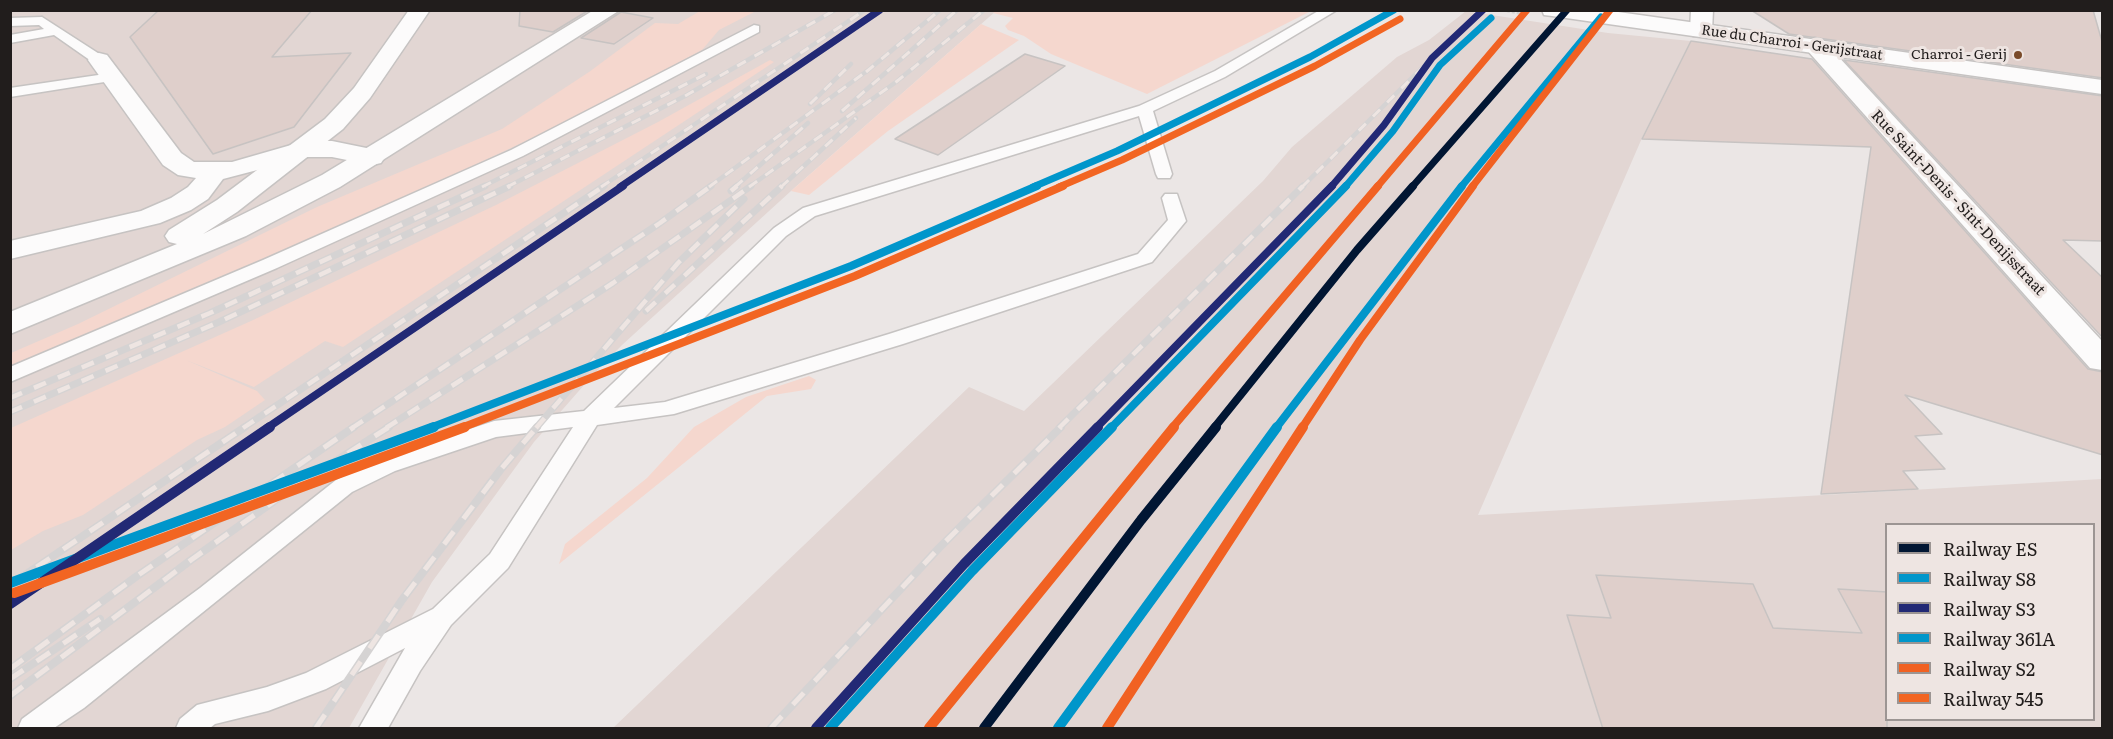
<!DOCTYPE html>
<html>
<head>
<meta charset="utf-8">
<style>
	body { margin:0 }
	#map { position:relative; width:2113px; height:739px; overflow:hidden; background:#ebe6e5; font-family:Literata,serif }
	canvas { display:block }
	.frame { position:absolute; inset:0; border:12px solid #211d1c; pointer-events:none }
	.legend { position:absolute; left:1885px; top:523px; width:210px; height:198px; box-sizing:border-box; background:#eee5e2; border:2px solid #9c9593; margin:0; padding:8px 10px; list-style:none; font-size:18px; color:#211d1c }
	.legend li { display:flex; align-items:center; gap:12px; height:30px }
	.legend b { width:30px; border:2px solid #9c9593 }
</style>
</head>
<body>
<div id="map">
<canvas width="2113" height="739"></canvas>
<div class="frame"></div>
<ul class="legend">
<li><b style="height:8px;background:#011633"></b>Railway ES</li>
<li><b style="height:8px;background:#0096cb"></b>Railway S8</li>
<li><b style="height:8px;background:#222975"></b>Railway S3</li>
<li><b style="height:8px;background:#0096ca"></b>Railway 361A</li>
<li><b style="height:8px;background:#f16122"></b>Railway S2</li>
<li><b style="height:8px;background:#f26522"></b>Railway 545</li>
</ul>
</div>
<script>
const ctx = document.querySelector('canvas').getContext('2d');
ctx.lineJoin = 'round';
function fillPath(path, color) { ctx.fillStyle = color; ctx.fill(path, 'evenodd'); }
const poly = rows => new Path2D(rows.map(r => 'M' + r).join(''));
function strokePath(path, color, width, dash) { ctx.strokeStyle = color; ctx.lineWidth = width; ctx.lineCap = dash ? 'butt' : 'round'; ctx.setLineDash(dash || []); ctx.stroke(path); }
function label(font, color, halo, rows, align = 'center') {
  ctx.font = font + ' Literata,serif'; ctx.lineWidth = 6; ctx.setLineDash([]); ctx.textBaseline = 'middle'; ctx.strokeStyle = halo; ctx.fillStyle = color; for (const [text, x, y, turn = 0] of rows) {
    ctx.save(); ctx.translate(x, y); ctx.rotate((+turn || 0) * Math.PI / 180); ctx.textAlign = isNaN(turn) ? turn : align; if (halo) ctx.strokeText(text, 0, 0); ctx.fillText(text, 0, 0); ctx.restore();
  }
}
fillPath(poly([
	[10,11,996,11,791,191,622,345,592,376,534,442,432,582,349,728,11,728],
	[1466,11,1608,33,1691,41,1642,138,1478,515,2102,479,2102,728,613,728,969,387,1024,411,1263,181,1292,147,1397,57,1429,40],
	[1886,524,2094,524,2094,720,1886,720]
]), '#e2d6d3');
fillPath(poly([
	[996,10,1311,10,1311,11,1147,94,1051,54,1024,36,1008,30,1005,26,1013,18,993,13],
	[700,11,756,11,719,30,702,50,575,118,327,234,11,368,11,353,78,324,317,207,502,129,589,72,655,23,678,24],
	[981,24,1019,40,888,131,809,195,791,191],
	[770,60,774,62,343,347,325,341,254,387,186,360,257,391,265,400,225,427,197,440,83,515,43,531,11,550,11,428,251,321,496,205,658,122],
	[809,376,816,380,811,389,767,396,559,564,565,544,647,478,694,427,746,397]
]), '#f5d7ce');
const building = poly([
	[159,10,312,10,272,57,351,53,294,127,213,154,130,37,159,10],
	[520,10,589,10,553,32,519,26,520,10],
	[1751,10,2093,10,2103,45,2103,78,1789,34,1751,10],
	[621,12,653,18,614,44,581,38,621,12],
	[1691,41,1812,59,2088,369,2103,372,2103,455,1905,395,1942,434,1915,436,1945,469,1903,471,1918,489,1821,494,1871,147,1642,139,1691,41],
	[1025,54,1065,66,938,155,895,139,1025,54],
	[1844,60,2103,96,2103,241,2063,240,2103,278,2103,338,1844,60],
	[1596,575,1753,584,1773,628,1862,633,1838,589,1887,592,1887,729,1603,729,1567,615,1611,618,1596,575]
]);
fillPath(building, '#dfcfcb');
strokePath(building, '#c7c3c2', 1.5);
const service = poly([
	[1320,10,1337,10,1225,77,1153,111,1172,174,1170,178,1158,178,1156,174,1139,116,815,216,786,236,614,408,665,402,889,334,1138,254,1168,220,1162,198,1165,194,1177,194,1186,221,1152,262,903,344,674,414,597,425,508,568,451,625,420,671,388,728,359,728,405,648,326,689,268,711,215,724,210,728,176,728,180,719,197,705,267,687,306,673,433,609,490,554,573,427,496,437,395,471,352,492,84,708,54,728,18,728,22,719,200,588,336,480,379,459,494,421,584,411,774,228,803,208,1139,106,1215,71,1320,10],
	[42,17,104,57,106,60,104,63,94,63,54,35,10,43,10,35,44,29,39,25,10,26,10,18,42,17],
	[754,25,759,26,759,32,523,156,277,268,10,382,10,367,263,260,511,150,754,25],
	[112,73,119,77,117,80,10,97,10,88,112,73]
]);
const minor = poly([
	[1691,10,1713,10,1712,31,1709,36,1693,36,1690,31,1691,10],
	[99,53,107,55,181,153,194,162,232,162,305,141,332,141,381,151,385,157,381,163,372,165,332,157,307,157,223,179,208,199,191,210,160,223,10,259,10,241,141,211,171,198,188,187,196,178,178,175,163,165,88,60,91,55,99,53]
]);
const tertiary = poly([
	[1815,38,1823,40,2102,341,2102,370,2090,368,1807,50,1804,45,1807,40,1815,38]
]);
const primary = poly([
	[409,10,430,10,370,98,343,129,237,212,203,234,322,175,594,10,620,10,340,187,246,236,10,334,10,312,177,244,169,242,165,236,169,230,217,200,325,119,354,88,409,10],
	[1542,10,1604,10,2102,80,2102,94,1552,16,1544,15,1542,10]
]);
strokePath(service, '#c6c3c2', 3);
strokePath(minor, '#c6c3c2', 3);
strokePath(tertiary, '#c6c3c2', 3);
strokePath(primary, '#c6c3c2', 3);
strokePath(poly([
	[1502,10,1525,14]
]), '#d3d2d1', 3, [3, 2]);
fillPath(service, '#fcfbfb');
fillPath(minor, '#fcfbfb');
fillPath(tertiary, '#fcfbfb');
fillPath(primary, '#fcfbfb');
const railFar2 = poly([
	[866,72,940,10],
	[810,104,851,64],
	[842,111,957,10],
	[482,187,706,74],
	[507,187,685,96,835,10],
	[601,187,865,10],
	[709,187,871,68],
	[735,187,808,123],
	[749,187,896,82,984,10],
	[781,187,856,118],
	[1302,187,1437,53]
]);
const railFar1 = poly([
	[731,191,737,186],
	[646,311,782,186],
	[10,398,210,313,485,186],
	[10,412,219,322,510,186],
	[243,428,604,186],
	[352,428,660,223,711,186],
	[386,428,613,283,751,186],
	[536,428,678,263,744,199],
	[1059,428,1303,186]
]);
const rail = poly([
	[10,585,245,427],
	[10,669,137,576,354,427],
	[10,679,100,619],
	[10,696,191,560,287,492,389,427],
	[316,728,402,600,501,469,537,427],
	[771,728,939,548,1061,427]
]);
strokePath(railFar2, '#d5d3d3', 4.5);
strokePath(railFar1, '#d5d3d3', 7);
strokePath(rail, '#d5d3d3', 8);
strokePath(railFar2, '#eee5e2', 3, [10]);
strokePath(railFar1, '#eee5e2', 4.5, [13]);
strokePath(rail, '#eee5e2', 5, [16]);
strokePath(poly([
	[1412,187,1567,10]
]), '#011633', 7);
strokePath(poly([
	[1214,428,1357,250,1413,186]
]), '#011633', 8);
strokePath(poly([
	[984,728,1141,520,1216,427]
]), '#011633', 10);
strokePath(poly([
	[1033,187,1117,151,1310,57,1394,10]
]), '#0096cb', 7);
strokePath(poly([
	[430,428,851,266,1037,186]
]), '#0096cb', 8);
strokePath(poly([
	[10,583,434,427]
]), '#0096cb', 10);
strokePath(poly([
	[620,187,880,10],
	[1331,187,1384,125,1432,58,1483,10]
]), '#222975', 7);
strokePath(poly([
	[267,428,623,186],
	[1096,428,1332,186]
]), '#222975', 8);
strokePath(poly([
	[10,604,270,427],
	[816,728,964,564,1098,427]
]), '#222975', 10);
strokePath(poly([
	[1345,187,1393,131,1440,65,1491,18],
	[1461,187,1601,17]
]), '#0096ca', 7);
strokePath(poly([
	[1111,428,1346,186],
	[1276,428,1462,186]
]), '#0096ca', 8);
strokePath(poly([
	[830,728,972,571,1112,427],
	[1058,728,1277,427]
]), '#0096ca', 10);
strokePath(poly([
	[1377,187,1527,10],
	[1472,187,1610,10]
]), '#f16122', 7);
strokePath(poly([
	[1172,428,1378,186],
	[1302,428,1360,340,1473,186]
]), '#f16122', 8);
strokePath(poly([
	[929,728,1174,427],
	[1107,728,1303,427]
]), '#f16122', 10);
strokePath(poly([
	[1059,187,1122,160,1315,66,1400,19]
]), '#f26522', 7);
strokePath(poly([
	[461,428,855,276,1063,186]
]), '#f26522', 8);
strokePath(poly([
	[14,593,465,427]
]), '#f26522', 10);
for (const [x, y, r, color] of [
	[2018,55,5,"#7a4b2a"]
]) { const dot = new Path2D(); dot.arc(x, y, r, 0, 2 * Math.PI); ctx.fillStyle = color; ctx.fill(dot); strokePath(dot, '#eee5e2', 2); }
label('14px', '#211d1c', '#eee5e2', [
	["Rue du Charroi - Gerijstraat",1792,43,8]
]);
label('14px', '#211d1c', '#eee5e2', [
	["Charroi - Gerij",2007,55]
], 'right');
label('15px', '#211d1c', '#eee5e2', [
	["Rue Saint-Denis - Sint-Denijsstraat",1958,203,47]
]);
</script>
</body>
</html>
